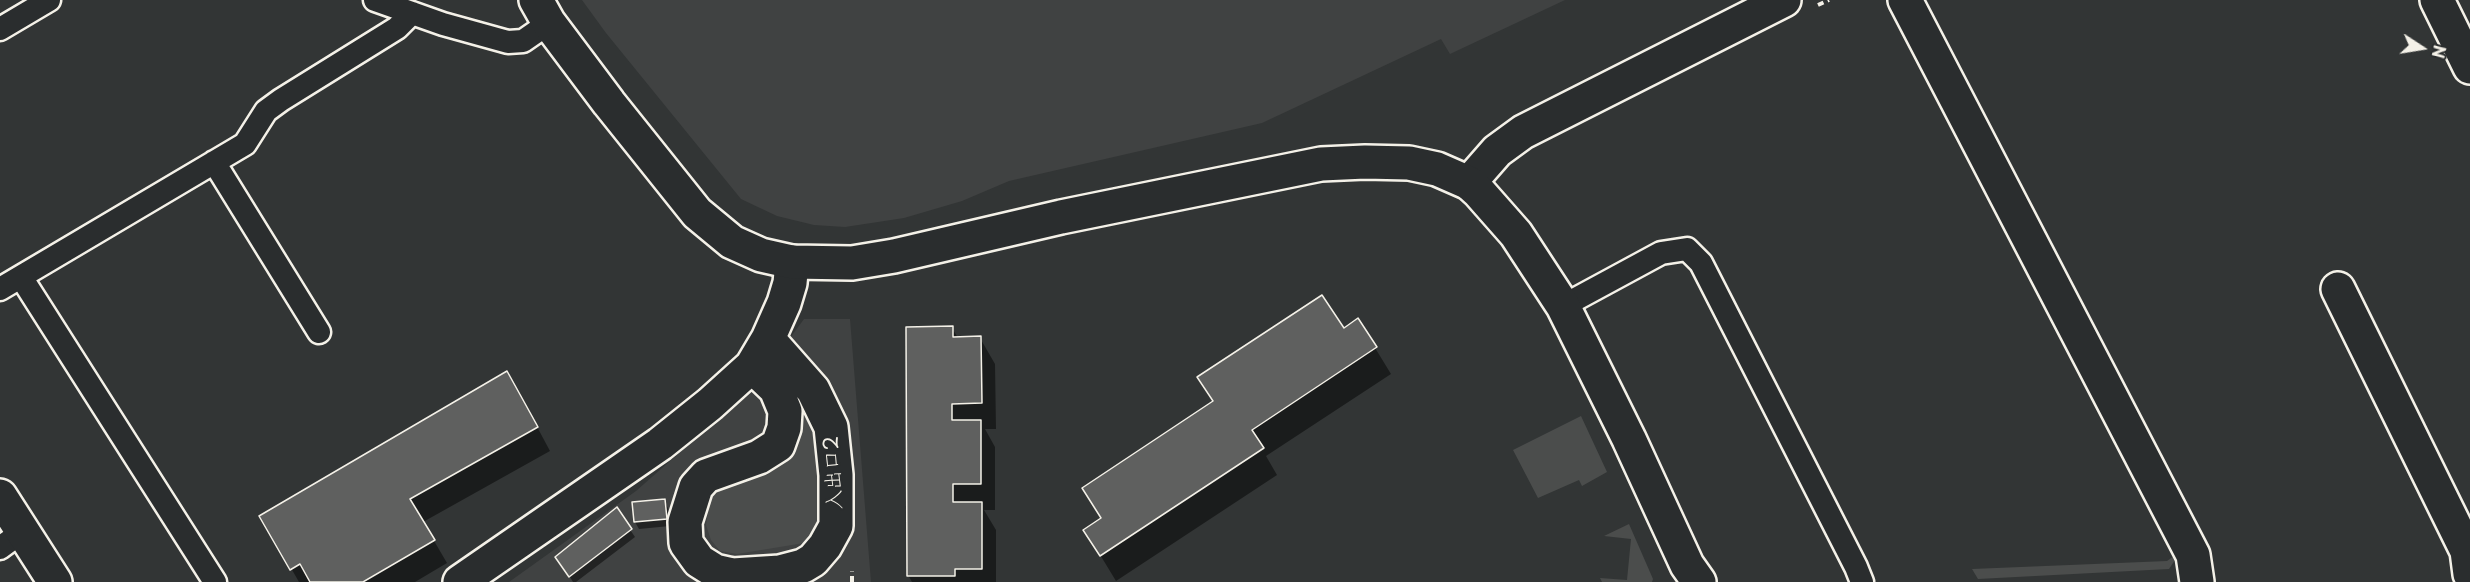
<!DOCTYPE html>
<html>
<head>
<meta charset="utf-8">
<style>
	body { margin:0 }
	#map { position:relative; width:2470px; height:582px; overflow:hidden; background:#323535; font-family:"Playpen Sans",sans-serif }
	canvas { display:block }
	.north { position:absolute; left:2392px; top:18px; width:60px; height:60px; -webkit-text-stroke:4px #2a2d2e; paint-order:stroke; rotate:102deg; font-size:16px; font-weight:700; line-height:24px; text-align:center; color:#f4f1e8 }
	.north::after { content:''; display:block; margin:auto; width:21px; height:27px; background:#f4f1e8; clip-path:polygon(50% 0,100% 100%,50% 72%,0 100%) }
</style>
</head>
<body>
<div id="map">
<canvas width="2470" height="582"></canvas>
<div class="north">N</div>
</div>
<script>
const ctx = document.querySelector('canvas').getContext('2d');
ctx.lineJoin = 'round';
function fillPath(path, color) { ctx.fillStyle = color; ctx.fill(path, 'evenodd'); }
const poly = rows => new Path2D(rows.map(r => 'M' + r).join(''));
function strokePath(path, color, width, dash) { ctx.strokeStyle = color; ctx.lineWidth = width; ctx.lineCap = dash ? 'butt' : 'round'; ctx.setLineDash(dash || []); ctx.stroke(path); }
function label(font, color, halo, rows, align = 'center') {
  ctx.font = font + ' "Playpen Sans","Klee One",sans-serif'; ctx.lineWidth = 4.5; ctx.setLineDash([]); ctx.textBaseline = 'middle'; ctx.strokeStyle = halo; ctx.fillStyle = color; for (const [text, x, y, turn = 0] of rows) {
    ctx.save(); ctx.translate(x, y); ctx.rotate((+turn || 0) * Math.PI / 180); ctx.textAlign = isNaN(turn) ? turn : align; if (halo) ctx.strokeText(text, 0, 0); ctx.fillText(text, 0, 0); ctx.restore();
  }
}
fillPath(poly([
	[582,0,1565,0,1450,54,1441,39,1262,123,1009,181,962,201,904,218,845,227,814,225,777,216,741,199,606,33],
	[804,319,850,319,871,582,509,582,636,491,753,388]
]), '#404242');
fillPath(poly([
	[787,384,808,419,819,443,822,522,817,533,804,543,737,554,720,551,711,540,706,525,710,499,720,484,762,476,792,452],
	[1581,416,1607,472,1582,486,1579,480,1538,498,1513,450],
	[1629,524,1653,579,1652,582,1602,582,1600,578,1627,580,1631,539,1604,536],
	[2174,556,2175,560,2169,569,1978,579,1972,569,2167,561]
]), '#4b4d4c');
fillPath(poly([
	[1358,320,1391,374,1266,456,1277,475,1116,581,1085,530,1102,519,1213,402,1199,378,1343,330],
	[952,328,958,338,980,338,995,364,996,429,985,429,995,447,995,510,984,510,996,530,996,582,912,582,908,575],
	[520,395,550,451,423,522,447,563,415,582,299,582,261,516],
	[664,501,668,508,670,526,639,529,635,522],
	[616,509,635,537,576,582,573,582,562,564]
]), '#0007');
const building = poly([
	[1322,295,1344,328,1358,318,1377,347,1252,430,1264,448,1100,556,1083,530,1101,518,1082,488,1213,401,1197,377,1322,295],
	[953,326,953,337,981,336,982,403,952,404,952,420,981,420,981,484,953,484,953,502,982,502,982,569,955,569,955,576,907,576,906,327,953,326],
	[507,371,538,427,410,499,435,540,363,582,310,582,300,564,290,570,259,516,507,371],
	[665,499,667,519,634,522,632,502,665,499],
	[617,507,632,529,569,577,555,557,617,507]
]);
fillPath(building, '#5f605f');
strokePath(building, '#f4f1e8', 1.5);
const service = poly([
	[375,0,443,24,508,42,523,41,549,23],
	[0,29,49,0],
	[214,162,319,332],
	[21,277,215,582],
	[0,289,245,144,266,111,281,100,397,28,412,13],
	[1563,306,1661,253,1687,249,1701,263,1856,567,1862,582],
	[0,548,23,531]
]);
const minor = poly([
	[1905,0,2193,555,2197,582],
	[2437,0,2470,67],
	[1469,183,1497,151,1523,132,1784,0],
	[2338,289,2467,551,2470,574],
	[752,366,776,389,785,411,784,428,778,445,759,457,706,476,696,487,685,522,686,543,699,561,715,571,733,575,780,572,803,566,813,560,825,546,836,526,836,475,831,427,813,390,768,339],
	[0,496,55,582],
	[460,582,660,444,710,404,752,366,768,339,784,303,790,283,792,262]
]);
const tertiary = poly([
	[536,0,549,23,609,103,697,213,732,242,761,255,792,262,852,263,894,256,1061,217,1321,164,1365,162,1409,163,1437,169,1469,183,1479,192,1516,234,1563,306,1629,439,1687,565,1699,582]
]);
strokePath(service, '#f4f1e8', 27);
strokePath(minor, '#f4f1e8', 38);
strokePath(tertiary, '#f4f1e8', 38);
strokePath(poly([
	[1818,5,1829,0],
	[852,582,852,571]
]), '#f4f1e8', 4, [6, 4.5]);
strokePath(service, '#2a2d2e', 22);
strokePath(minor, '#2a2d2e', 33);
strokePath(tertiary, '#2a2d2e', 33);
label('20px', '#f4f1e8', '#2a2d2e', [
	["入出口2",834,473,-93]
]);
</script>
</body>
</html>
